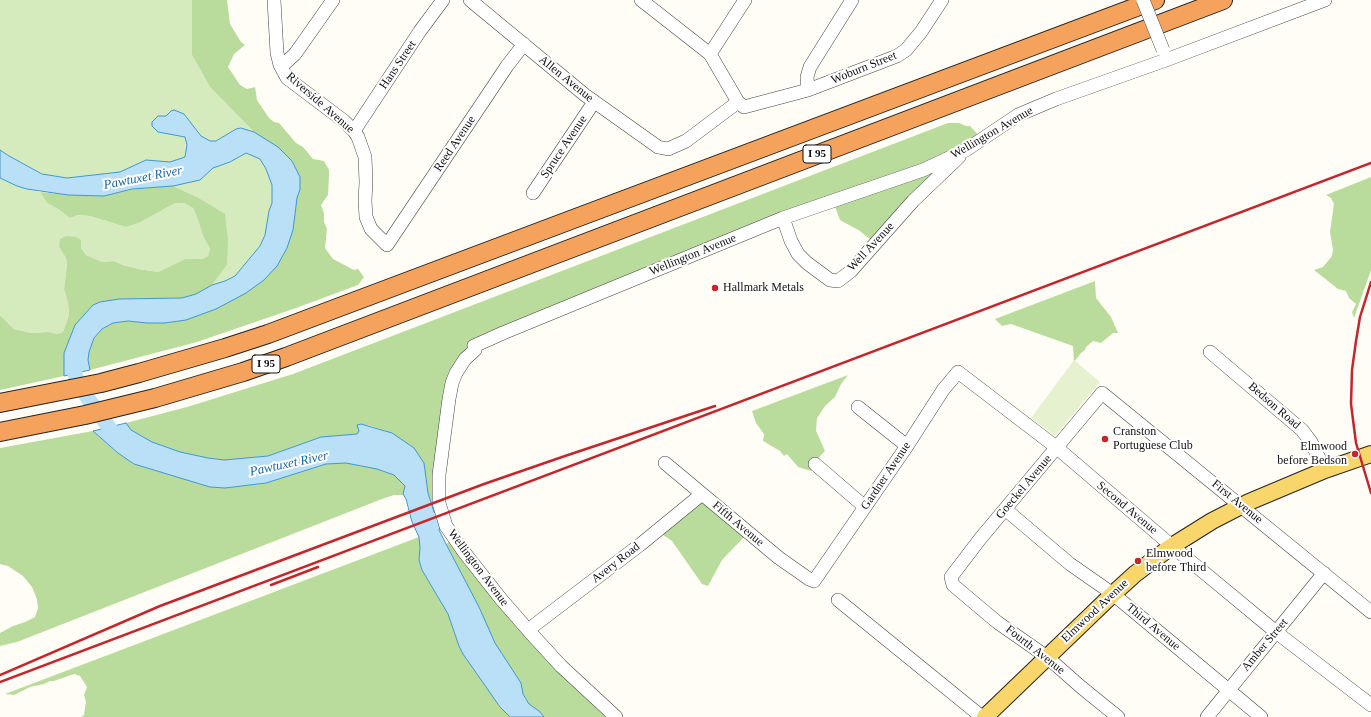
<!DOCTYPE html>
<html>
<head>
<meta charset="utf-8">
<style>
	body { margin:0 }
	canvas { display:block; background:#fffdf5 }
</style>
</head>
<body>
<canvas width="1371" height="717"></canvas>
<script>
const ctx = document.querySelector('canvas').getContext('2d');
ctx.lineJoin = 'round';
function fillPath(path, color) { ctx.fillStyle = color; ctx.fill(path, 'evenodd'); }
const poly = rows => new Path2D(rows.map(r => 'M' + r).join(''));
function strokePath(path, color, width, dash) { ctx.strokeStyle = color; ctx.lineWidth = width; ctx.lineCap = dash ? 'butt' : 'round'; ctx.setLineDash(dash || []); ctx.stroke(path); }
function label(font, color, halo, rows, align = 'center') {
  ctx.font = font + ' Georgia,serif'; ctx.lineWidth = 4; ctx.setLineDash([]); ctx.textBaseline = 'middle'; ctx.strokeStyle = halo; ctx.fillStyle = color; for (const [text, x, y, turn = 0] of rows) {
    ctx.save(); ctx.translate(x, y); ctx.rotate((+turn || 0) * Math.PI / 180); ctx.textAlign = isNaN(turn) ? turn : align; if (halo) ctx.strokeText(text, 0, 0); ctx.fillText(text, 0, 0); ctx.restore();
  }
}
fillPath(poly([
	[0,0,192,0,192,55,210,87,254,132,241,128,236,129,216,141,210,141,201,136,184,114,171,111,166,116,158,132,185,137,187,145,185,157,170,162,146,160,120,172,67,178,43,174,9,156,0,150],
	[246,153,260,159,266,169,272,185,272,203,269,211,265,235,260,246,235,276,225,281,212,285,227,265,197,197,173,186,200,180,213,168,230,162],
	[0,178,17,186,40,192,47,203,58,209,70,218,78,215,90,216,126,227,139,223,175,203,184,203,193,208,197,217,203,236,210,249,208,256,202,259,185,259,158,272,138,269,123,265,114,261,102,262,86,255,81,248,59,247,66,258,67,264,64,289,68,303,69,315,63,332,57,334,48,332,31,333,14,329,0,315]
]), '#d5ebbd');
fillPath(poly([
	[192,0,227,0,230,24,241,42,245,45,234,54,228,67,240,85,247,89,255,87,257,100,269,118,274,122,279,123,296,143,303,147,313,159,324,161,329,170,329,176,328,195,321,205,324,213,324,222,327,229,325,248,333,259,354,270,358,269,364,277,358,285,296,308,197,342,90,370,88,360,89,352,94,338,102,329,113,323,128,321,147,323,165,323,186,320,277,266,287,248,293,230,297,198,300,189,300,177,292,161,278,147,254,132,210,87,192,55],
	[948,123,959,123,966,126,970,126,981,138,872,241,860,231,840,220,833,201,489,341,459,369,439,505,432,505,428,493,424,463,392,433,371,426,361,424,359,431,357,434,321,437,268,456,224,460,208,458,180,452,152,442,131,430,126,423,187,407,293,374],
	[1371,177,1371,270,1354,318,1352,312,1356,304,1349,298,1346,291,1338,289,1314,270,1323,267,1332,256,1333,250,1330,232,1334,204,1331,198,1326,195],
	[173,186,197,197,225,214,228,240,227,265,212,285,196,294,182,298,119,299,100,302,93,305,75,325,64,353,64,376,0,390,0,315,14,329,31,333,48,332,57,334,63,332,69,315,68,303,64,289,67,264,66,258,59,247,60,239,66,236,76,237,81,240,81,248,86,255,102,262,114,261,123,265,138,269,158,272,185,259,202,259,208,256,210,249,203,236,197,217,193,208,184,203,175,203,139,223,126,227,90,216,78,215,70,218,58,209,47,203,40,192,68,195,104,196,132,189],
	[1095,281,1096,298,1111,317,1118,333,1113,333,1101,343,1093,341,1086,347,1085,350,1081,353,1074,362,1073,346,1011,324,1002,326,995,319],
	[848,375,841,384,835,397,825,406,817,418,816,431,825,451,820,456,811,471,798,467,787,454,784,456,780,451,763,441,764,434,756,423,752,411],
	[93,431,118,453,134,464,210,487,225,488,266,483,326,464,346,463,377,469,394,475,405,486,403,495,394,495,382,499,17,642,0,646,0,633,13,626,25,622,35,617,38,608,37,599,32,587,23,576,8,566,0,564,0,448],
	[701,495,746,535,722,560,708,586,702,584,672,541,660,533],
	[419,537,420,548,419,560,422,570,448,614,459,646,500,707,510,717,81,717,84,715,86,702,84,695,87,687,80,676,74,674,54,681,50,681,44,684,30,687,14,695,5,694],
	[453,539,499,596,616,717,544,717,539,711,529,704,523,694,521,683,495,644,479,607,446,544]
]), '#b9dc9c');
fillPath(poly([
	[1074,360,1100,382,1055,436,1031,418]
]), '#e6f2cf');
const water = poly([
	[174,110,184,114,201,136,210,141,216,141,236,129,241,128,254,132,278,147,292,161,300,177,300,189,297,198,293,230,287,248,277,266,264,280,246,293,216,309,186,320,165,323,147,323,128,321,113,323,102,329,94,338,89,352,88,360,90,370,64,376,64,353,75,325,93,305,100,302,119,299,182,298,196,294,212,285,225,281,235,276,260,246,265,235,269,211,272,203,272,185,266,169,260,159,246,153,230,162,213,168,200,180,173,186,132,189,104,196,68,195,27,189,17,186,0,178,0,150,9,156,42,174,67,178,120,172,146,160,170,162,185,157,187,145,185,137,158,132,152,126,152,122,158,116,166,116,171,111,174,110],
	[126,423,131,430,152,442,180,452,208,458,224,460,268,456,321,437,357,434,359,431,357,425,361,424,392,433,414,448,424,463,428,493,434,512,439,517,442,523,439,530,446,544,479,607,495,643,521,683,523,694,529,704,539,711,544,717,510,717,500,707,463,654,459,646,448,614,422,570,419,560,420,548,419,537,412,522,406,499,403,494,405,486,394,475,377,469,346,463,326,464,266,483,225,488,210,487,134,464,118,453,93,431,126,423]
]);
fillPath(water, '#b9e0f7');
strokePath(water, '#3f96cf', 1);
strokePath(poly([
	[75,354,73,360,76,379,89,400,117,438,123,442]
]), '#b9e0f7', 15);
const minor = poly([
	[274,0,277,53,280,65,287,78,344,121,354,131,358,137,365,157,366,182,365,201,366,217,371,229,387,245,507,66,524,44],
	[470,0,585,95,658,147,668,149,686,141,738,102],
	[641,0,710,54,738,102,744,107,808,90,897,56,906,50,921,32,942,0],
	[710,54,745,0],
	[280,65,283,65,295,54,333,0],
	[808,90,807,77,810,67,852,0],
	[354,131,420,31,443,0],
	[533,193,594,102],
	[783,218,791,241,798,254,807,263,830,280,838,281,851,271,913,201,959,157],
	[1210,352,1302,430,1311,442,1325,470],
	[858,407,907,446],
	[665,463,779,558,809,579,814,581,907,446,943,390,958,372,1056,447,1172,546,1276,632,1371,705],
	[815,464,865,507],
	[1005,509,1070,564,1113,594,1261,717],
	[838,600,982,717],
	[528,630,641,544,702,494],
	[616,717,561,666,528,630,501,599,464,552,446,526,439,503,439,475,449,399,452,383,456,373,465,359,475,350,474,346,503,333,783,218,923,170,966,150,1018,115,1056,99,1166,60,1325,0],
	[1118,717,1081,687,1047,657,997,622,953,585,951,577,980,539,1102,393,1371,612],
	[1207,717,1324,573]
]);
const major = poly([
	[985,717,1113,594,1135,574,1172,546,1212,521,1249,502,1325,470,1371,454]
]);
const highway = poly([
	[0,403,101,383,139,373,225,348,268,334,1155,0],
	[0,432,85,415,155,398,243,372,286,357,1223,0]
]);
strokePath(minor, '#444', 14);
strokePath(major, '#222', 18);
strokePath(highway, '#222', 20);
strokePath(minor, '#fff', 13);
strokePath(major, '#f9d66b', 16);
strokePath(highway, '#f5a25d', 18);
strokePath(poly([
	[1371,282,1360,317,1356,341,1352,370,1351,404,1356,443,1371,493],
	[271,585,318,567],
	[0,675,160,606,285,559,484,484,565,456,715,406],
	[0,682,1371,163]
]), '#c4262e', 2.5);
const minorBridge = poly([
	[1143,0,1163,50]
]);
strokePath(minorBridge, '#444', 14, []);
strokePath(minorBridge, '#fff', 13);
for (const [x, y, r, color] of [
	[715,288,4,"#c4262e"],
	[1105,439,4,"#c4262e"],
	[1355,454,4,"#c4262e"],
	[1138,561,4,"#c4262e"]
]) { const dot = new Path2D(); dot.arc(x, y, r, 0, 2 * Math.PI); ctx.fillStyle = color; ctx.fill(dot); strokePath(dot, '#fff', 1.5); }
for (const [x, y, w] of [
	[817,154,28],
	[266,364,28]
]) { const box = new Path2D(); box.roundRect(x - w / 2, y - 9, w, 18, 3); ctx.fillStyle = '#fff'; ctx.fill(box); strokePath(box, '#111', 1); }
label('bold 11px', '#111', null, [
	["I 95",817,154],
	["I 95",266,364]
]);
label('12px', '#111', '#fff', [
	["Hans Street",398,65,-56],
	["Woburn Street",864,68,-22],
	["Allen Avenue",566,79,39],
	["Riverside Avenue",320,103,41],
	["Wellington Avenue",992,133,-30],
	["Reed Avenue",455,144,-56],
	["Spruce Avenue",564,147,-56],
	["Well Avenue",871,247,-47],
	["Wellington Avenue",693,255,-22],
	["Bedson Road",1274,406,41],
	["Gardner Avenue",886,476,-56],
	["Goeckel Avenue",1024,487,-50],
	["First Avenue",1237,502,39],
	["Second Avenue",1127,508,40],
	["Fifth Avenue",738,524,40],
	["Avery Road",616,563,-38],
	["Wellington Avenue",478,568,53],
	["Elmwood Avenue",1095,611,-43],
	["Third Avenue",1153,627,40],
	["Amber Street",1265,645,-50],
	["Fourth Avenue",1035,650,38]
]);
label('12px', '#111', '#fff', [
	["Hallmark Metals",723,288],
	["Cranston",1113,432],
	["Portuguese Club",1113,446],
	["Elmwood",1347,447,"right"],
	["before Bedson",1347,461,"right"],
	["Elmwood",1146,554],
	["before Third",1146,568]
], 'left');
label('italic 13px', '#1768a6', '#fff', [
	["Pawtuxet River",143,178,-11],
	["Pawtuxet River",289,464,-12]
]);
</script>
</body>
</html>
